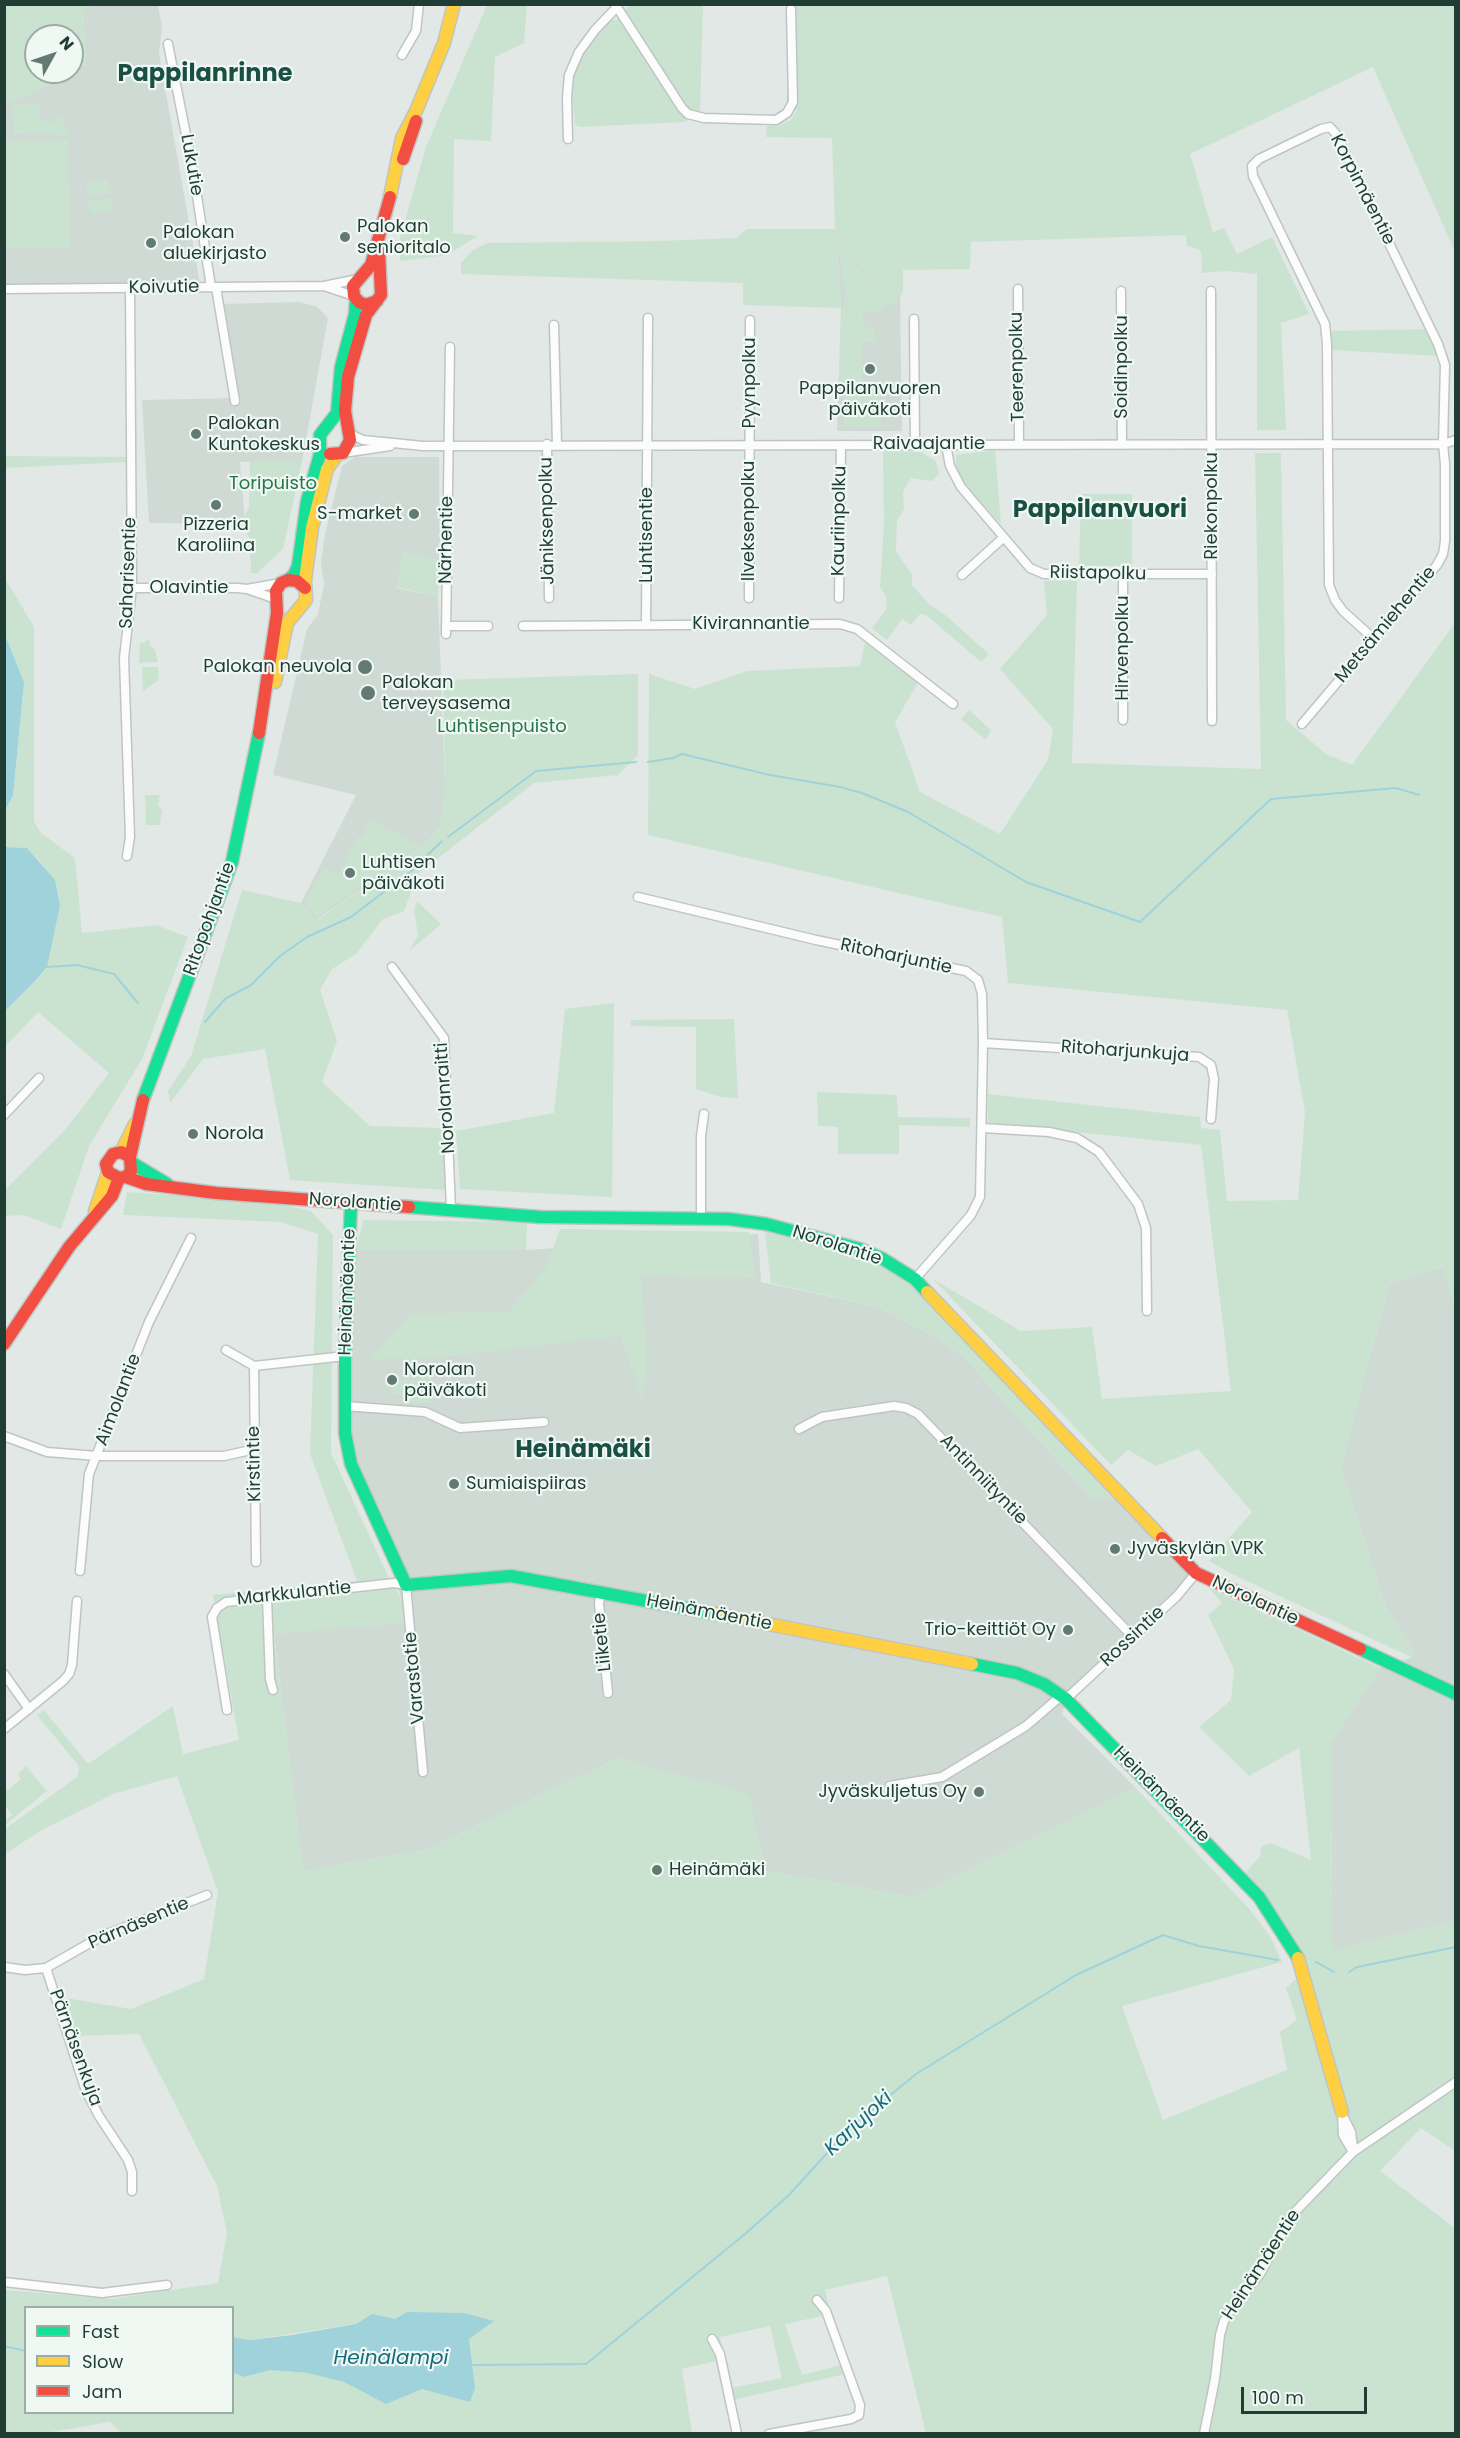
<!DOCTYPE html>
<html>
<head>
<meta charset="utf-8">
<style>
	body { margin:0 }
	#map { position:relative; width:1460px; height:2438px; overflow:hidden; background:#e2e8e5; font-family:Poppins,sans-serif }
	canvas { display:block }
	.frame { position:absolute; inset:0; border:6px solid #1f3d35; pointer-events:none }
	.legend { position:absolute; left:24px; top:2306px; width:210px; height:108px; box-sizing:border-box; background:#f0f8f4; border:2px solid #9cada8; margin:0; padding:8px 10px; list-style:none; font-size:18px; color:#1f3d35 }
	.legend li { display:flex; align-items:center; gap:12px; height:30px }
	.legend b { width:30px; border:2px solid #9cada8 }
	.north { position:absolute; left:24px; top:24px; width:60px; height:60px; box-sizing:border-box; background:#f0f8f4; border:2px solid #9cada8; border-radius:50%; rotate:50deg; font-size:16px; font-weight:700; line-height:24px; text-align:center; color:#1f3d35 }
	.north::after { content:''; display:block; margin:auto; width:21px; height:27px; background:#637973; clip-path:polygon(50% 0,100% 100%,50% 72%,0 100%) }
	.scale { position:absolute; left:1241px; top:2387px; width:126px; height:27px; box-sizing:border-box; border:3px solid #1f3d35; border-top:0; padding-left:8px; font-size:18px; line-height:21px; white-space:nowrap; color:#1f3d35; -webkit-text-stroke:4px #f0f8f4; paint-order:stroke }
</style>
</head>
<body>
<div id="map">
<canvas width="1460" height="2438"></canvas>
<div class="frame"></div>
<ul class="legend">
<li><b style="height:8px;background:#16e098"></b>Fast</li>
<li><b style="height:8px;background:#ffcf43"></b>Slow</li>
<li><b style="height:8px;background:#f24e42"></b>Jam</li>
</ul>
<div class="north">N</div>
<div class="scale">100 m</div>
</div>
<script>
const ctx = document.querySelector('canvas').getContext('2d');
ctx.lineJoin = 'round';
function fillPath(path, color) { ctx.fillStyle = color; ctx.fill(path, 'evenodd'); }
const poly = rows => new Path2D(rows.map(r => 'M' + r).join(''));
function strokePath(path, color, width, dash) { ctx.strokeStyle = color; ctx.lineWidth = width; ctx.lineCap = dash ? 'butt' : 'round'; ctx.setLineDash(dash || []); ctx.stroke(path); }
function label(font, color, halo, rows, align = 'center') {
  ctx.font = font + ' Poppins,sans-serif'; ctx.lineWidth = 4.5; ctx.setLineDash([]); ctx.textBaseline = 'middle'; ctx.strokeStyle = halo; ctx.fillStyle = color; for (const [text, x, y, turn = 0] of rows) {
    ctx.save(); ctx.translate(x, y); ctx.rotate((+turn || 0) * Math.PI / 180); ctx.textAlign = isNaN(turn) ? turn : align; if (halo) ctx.strokeText(text, 0, 0); ctx.fillText(text, 0, 0); ctx.restore();
  }
}
fillPath(poly([
	[91,5,158,5,162,28,159,54,200,284,5,286,4,104,43,88,86,64,83,10],
	[837,249,900,297,902,431,837,431,841,308],
	[299,302,317,307,328,318,302,462,240,462,245,524,149,523,142,400,239,398,222,304],
	[355,457,439,457,440,561,403,552,397,588,438,597,445,788,441,827,426,843,315,921,301,903,356,795,273,775,307,629,318,614,324,584,321,562,325,534,342,466],
	[758,1234,761,1282,879,1307,938,1339,964,1357,1093,1500,1116,1500,1190,1573,1177,1592,1067,1695,1062,1714,1135,1787,914,1897,766,1871,618,1758,426,1850,303,1871,274,1633,405,1622,402,1600,356,1463,351,1437,351,1407,430,1414,431,1409,351,1401,355,1250,526,1250],
	[1443,1267,1456,1311,1455,1921,1332,1951,1331,1742,1380,1668,1413,1657,1411,1647,1385,1605,1341,1467,1389,1284]
]), '#cfdad5');
fillPath(poly([
	[5,4,91,5,83,10,86,64,72,72,72,36,36,36,36,72,72,72,43,88,5,104],
	[487,5,527,5,524,43,495,57,491,141,454,139,453,233,478,236,447,255,400,261,398,245,426,147],
	[630,5,703,5,700,112,684,122,580,127,575,125,572,96,574,75,583,55,608,20,616,20],
	[794,5,1455,5,1455,252,1373,67,1190,154,1213,232,1224,228,1237,254,1272,237,1309,314,1281,323,1286,430,1257,430,1257,274,1228,271,1202,273,1201,252,1198,249,1187,246,1186,235,971,242,970,269,903,270,903,290,900,297,837,249,841,308,743,305,743,283,461,274,461,263,473,250,487,243,658,241,736,238,747,229,835,229,832,138,766,137,767,126,778,126,791,120,797,110,786,106],
	[12,105,41,105,38,113,40,118,44,121,52,123,60,116,70,135,14,134],
	[68,140,70,247,6,248,5,141],
	[107,179,110,192,87,195,87,183],
	[111,198,113,211,91,214,88,202],
	[840,255,897,296,898,304,882,305,881,311,863,311,863,327,875,327,875,342,862,342,862,381,895,381,895,394,880,394,880,427,844,426,845,397,839,388,842,308,846,299],
	[1427,329,1438,356,1331,350,1330,331],
	[883,450,920,452,935,460,939,473,932,481,911,478,903,492,904,509,897,521,896,551,912,575,912,585,929,604,944,614,989,654,981,662,926,615,920,614,911,625,902,619,887,640,872,628,887,608,886,597,880,587,884,521],
	[995,450,1001,524,970,490,956,469,956,455],
	[1255,453,1281,453,1286,720,1326,754,1352,765,1455,623,1455,1311,1443,1267,1389,1284,1341,1467,1385,1605,1411,1647,1413,1658,1232,1574,1209,1561,1252,1512,1198,1449,1156,1466,1128,1450,1111,1465,933,1279,1021,1331,1092,1327,1102,1399,1231,1391,1201,1145,988,1123,988,1094,1200,1117,1201,1128,1220,1130,1227,1201,1298,1200,1305,1113,1287,1010,1008,983,1002,917,648,835,649,674,695,689,747,671,860,666,865,642,919,681,895,722,920,792,1000,834,1048,760,1053,729,1000,669,1047,615,1044,581,1077,580,1072,763,1261,769],
	[5,456,127,457,126,462,5,468],
	[250,461,302,462,283,549,257,573,251,573,250,539,241,522,249,507],
	[1081,494,1132,494,1132,566,1079,566],
	[403,552,440,561,438,597,397,587],
	[5,578,34,627,34,821,40,832,75,858,82,933,156,925,188,937,142,1059,89,1146,61,1229,24,1215,5,1216,5,1190,65,1130,109,1073,38,1012,5,1047,5,1011,36,980,47,967,60,906,42,864,27,848,5,847,4,810,13,796,24,682,5,635],
	[146,640,150,641,150,645,155,650,158,662,139,663,140,643,145,643],
	[142,667,158,667,159,680,143,691],
	[638,674,638,755,618,775,534,783,418,874,404,911,383,919,356,954,332,969,320,990,337,1041,322,1082,370,1126,443,1128,445,1190,290,1180,265,1049,203,1059,170,1103,168,1091,191,1056,242,890,301,903,316,921,426,843,441,827,445,788,443,680],
	[969,710,991,730,986,740,961,719],
	[145,795,160,795,158,805,162,811,160,825,146,825],
	[371,820,419,845,316,917,304,902,324,867,338,875,358,836,362,838],
	[417,901,441,924,408,952,418,936,414,909],
	[614,1003,612,1197,460,1189,456,1131,554,1113,565,1009],
	[734,1019,738,1098,720,1097,696,1089,696,1027,631,1026,631,1020],
	[817,1092,897,1095,898,1117,970,1118,970,1127,899,1125,899,1154,838,1154,838,1127,818,1126],
	[127,1192,270,1202,311,1211,333,1235,331,1453,388,1576,402,1600,406,1623,274,1634,303,1871,426,1850,618,1758,749,1794,766,1871,914,1897,1135,1787,1251,1911,1270,1936,1282,1962,1122,2006,1163,2120,1287,2070,1280,2032,1297,2020,1286,1988,1308,1968,1283,1921,1263,1892,1246,1872,1260,1856,1261,1847,1271,1843,1311,1860,1299,1748,1249,1776,1199,1727,1231,1700,1234,1669,1208,1615,1222,1603,1209,1588,1380,1668,1331,1742,1332,1950,1455,1921,1455,2151,1421,2128,1380,2171,1455,2228,1455,2433,926,2433,887,2276,825,2290,831,2314,785,2324,802,2375,841,2365,845,2374,733,2400,731,2388,782,2378,770,2326,720,2337,725,2359,682,2369,692,2433,122,2434,110,2422,45,2433,5,2433,5,2290,112,2299,218,2283,227,2233,217,2186,139,2034,74,2036,60,1997,131,2009,204,1979,218,1892,177,1776,113,1794,40,1831,5,1854,5,1829,77,1777,79,1771,78,1765,37,1715,44,1710,88,1764,173,1706,183,1754,239,1740,213,1595,357,1581,310,1454,318,1234,281,1222,123,1215],
	[26,2308,232,2308,233,2337,250,2340,356,2324,372,2314,308,2373,270,2370,244,2377,233,2373,232,2412,26,2412],
	[364,1220,527,1222,526,1250,355,1250],
	[560,1229,749,1232,756,1278,641,1276,647,1359,643,1401,621,1336,434,1358,370,1359,410,1314,509,1312,547,1266],
	[765,1232,860,1256,882,1264,911,1282,1116,1500,1093,1500,964,1357,938,1339,879,1307,771,1283],
	[421,1365,432,1365,430,1404,406,1402,405,1394,391,1394,392,1379,420,1380],
	[26,1766,45,1789,48,1790,5,1825,5,1821,12,1815,5,1805,6,1803,5,1787,8,1790,21,1779,18,1774]
]), '#cae3d1');
fillPath(poly([
	[5,635,24,682,13,796,5,810],
	[5,847,27,848,55,880,60,906,47,967,36,980,5,1011],
	[407,2312,464,2313,494,2321,469,2339,475,2388,470,2402,422,2389,386,2404,344,2382,308,2373,270,2370,244,2377,233,2373,233,2337,250,2340,292,2335,356,2324,372,2314,395,2319]
]), '#9fd2da');
strokePath(poly([
	[648,762,673,758,682,754,770,775,840,787,862,793,908,812,1026,882,1140,922,1271,799,1396,788,1419,795],
	[448,837,536,771,636,762],
	[47,967,77,965,114,974,138,1003],
	[205,1022,225,999,251,985,280,956,307,937,351,917,410,872,442,841],
	[1316,1962,1334,1972],
	[1349,1972,1357,1967,1456,1947],
	[4,2346,26,2351],
	[473,2365,586,2364,745,2234,789,2195,848,2130,916,2074,1076,1975,1163,1935,1199,1946,1278,1960]
]), '#9fd2da', 2);
const street = poly([
	[615,4,682,108,688,114,704,118,776,120,787,113,793,102,791,9],
	[168,44,193,170,211,287],
	[402,55,416,31,419,4],
	[568,139,567,97,569,75,579,52,595,30,617,7],
	[324,286,354,296],
	[216,287,235,401],
	[4,289,324,286,358,279],
	[1018,289,1019,444],
	[1121,291,1122,444],
	[1211,291,1212,721],
	[914,319,915,444],
	[554,325,557,444],
	[348,433,363,440,423,446,1443,444,1456,440],
	[547,444,549,598],
	[946,445,950,466,961,487,1030,568,1044,574,1212,574],
	[343,453,390,446],
	[962,575,1003,538],
	[1123,575,1123,720],
	[132,588,237,588,247,589,276,599],
	[247,589,281,583],
	[749,598,750,320],
	[839,598,841,445],
	[646,625,648,318],
	[446,626,488,626],
	[523,626,840,624,857,629,953,704],
	[446,634,450,347],
	[1302,724,1374,639,1437,565,1443,554,1445,541,1445,464,1443,444,1445,365,1438,344,1336,134,1330,127,1321,129,1259,159,1252,166,1253,176,1325,324,1327,344,1329,585,1335,600,1343,611,1374,639],
	[127,856,130,837,124,658,132,588,130,288],
	[638,897,816,940,966,971,978,980,982,994,983,1043,980,1197,971,1215,915,1279],
	[392,967,444,1038,451,1210],
	[983,1043,1199,1057,1211,1065,1214,1079,1211,1119],
	[4,1115,39,1078],
	[982,1128,1049,1132,1077,1138,1099,1152,1138,1204,1146,1228,1147,1311],
	[701,1217,701,1136,704,1114],
	[226,1350,254,1366,345,1356],
	[254,1366,256,1562],
	[345,1406,425,1412,460,1428,544,1422],
	[799,1429,822,1417,894,1406,906,1408,918,1414,1133,1637],
	[4,1436,47,1452,97,1456,224,1456,255,1449],
	[80,1571,89,1474,149,1322,191,1238],
	[601,1592,599,1603,608,1693],
	[267,1598,270,1679,273,1690],
	[4,1674,29,1709],
	[1066,1699,1177,1596,1196,1573],
	[227,1710,212,1617,217,1608,226,1602,394,1583,406,1585,423,1772],
	[4,1729,63,1681,69,1674,72,1665,77,1601],
	[890,1786,942,1777,1026,1726,1062,1695],
	[4,1967,25,1970,46,1968,102,1936,207,1895],
	[46,1968,86,2091,99,2116,128,2160,132,2172,132,2191],
	[1342,2112,1343,2135,1353,2152],
	[1344,2118,1351,2132,1353,2148],
	[4,2282,102,2293,167,2285],
	[712,2339,720,2354,737,2434],
	[769,2434,851,2419,859,2415,860,2405,826,2311,817,2300],
	[1204,2434,1215,2379,1220,2335,1224,2321,1233,2306,1260,2274,1292,2215,1353,2152,1456,2082]
]);
const fast = poly([
	[288,580,294,575,298,566,307,501,320,454,320,435,337,413,341,367,355,314,356,300],
	[143,1100,232,862,259,733],
	[132,1163,167,1184],
	[351,1203,345,1356,345,1433,351,1464,406,1585,511,1576,717,1614],
	[409,1207,540,1217,729,1219,766,1224,860,1249,883,1259,915,1279,927,1292],
	[1360,1649,1456,1694],
	[972,1664,1017,1673,1044,1684,1066,1699,1259,1897,1298,1958]
]);
const slow = poly([
	[390,197,402,138,416,111,444,43,454,4],
	[275,682,287,623,306,600,305,580,312,528,327,469,337,455],
	[121,1152,135,1124],
	[95,1211,108,1172],
	[927,1292,1162,1538],
	[717,1614,972,1664],
	[1298,1958,1342,2112]
]);
const jam = poly([
	[403,159,416,121],
	[377,301,366,305,359,302,354,296,353,286,371,265,390,197],
	[330,454,343,453,350,440,345,411,348,377,366,315,381,295,379,251],
	[259,733,277,613,276,591,281,583,288,580,297,581,305,588],
	[130,1157,121,1152,113,1154,106,1164,108,1172,119,1178,126,1177,131,1171,130,1157,143,1100],
	[126,1177,146,1184,216,1193,409,1207],
	[4,1344,69,1247,112,1196,119,1178],
	[1162,1538,1196,1573,1360,1649]
]);
strokePath(street, '#bfc5c2', 11);
strokePath(fast, '#bec6c3', 15);
strokePath(slow, '#bec6c3', 15);
strokePath(jam, '#bec6c3', 15);
strokePath(street, '#fbfcfb', 8);
strokePath(fast, '#16e098', 12);
strokePath(slow, '#ffcf43', 12);
strokePath(jam, '#f24e42', 12);
for (const [x, y, r, color] of [
	[345,237,6,"#637973"],
	[151,243,6,"#637973"],
	[870,369,6,"#637973"],
	[196,434,6,"#637973"],
	[216,505,6,"#637973"],
	[414,514,6,"#637973"],
	[365,667,8,"#637973"],
	[368,693,8,"#637973"],
	[350,873,6,"#637973"],
	[193,1134,6,"#637973"],
	[392,1380,6,"#637973"],
	[454,1484,6,"#637973"],
	[1115,1549,6,"#637973"],
	[1068,1630,6,"#637973"],
	[979,1792,6,"#637973"],
	[657,1870,6,"#637973"]
]) { const dot = new Path2D(); dot.arc(x, y, r, 0, 2 * Math.PI); ctx.fillStyle = color; ctx.fill(dot); strokePath(dot, '#f0f8f4', 2); }
label('18px', '#1f3d35', '#f0f8f4', [
	["Lukutie",191,165,80],
	["Korpimäentie",1362,190,63],
	["Koivutie",164,288,-1],
	["Teerenpolku",1018,367,-91],
	["Soidinpolku",1122,367,-90],
	["Pyynpolku",750,383,-90],
	["Raivaajantie",929,444],
	["Riekonpolku",1212,506,-90],
	["Jäniksenpolku",548,521,-91],
	["Ilveksenpolku",749,521,-90],
	["Kauriinpolku",840,521,-89],
	["Luhtisentie",647,535,-90],
	["Närhentie",447,540,-89],
	["Saharisentie",129,573,-88],
	["Riistapolku",1098,574,1],
	["Olavintie",189,588],
	["Kivirannantie",751,624],
	["Metsämiehentie",1386,625,-50],
	["Hirvenpolku",1123,648,-90],
	["Ritopohjantie",210,919,-70],
	["Ritoharjuntie",896,957,12],
	["Ritoharjunkuja",1125,1052,4],
	["Norolanraitti",446,1098,-94],
	["Norolantie",355,1203,4],
	["Norolantie",837,1246,18],
	["Heinämäentie",348,1292,-88],
	["Aimolantie",119,1400,-69],
	["Kirstintie",255,1464,-91],
	["Antinniityntie",983,1480,46],
	["Markkulantie",294,1594,-6],
	["Norolantie",1255,1601,25],
	["Heinämäentie",709,1613,11],
	["Rossintie",1133,1637,-43],
	["Liiketie",603,1642,-96],
	["Varastotie",415,1678,-95],
	["Heinämäentie",1161,1795,45],
	["Pärnäsentie",139,1924,-23],
	["Pärnäsenkuja",75,2048,70],
	["Heinämäentie",1262,2265,-57]
]);
label('18px', '#1f3d35', '#f0f8f4', [
	["Palokan",357,227],
	["senioritalo",357,248],
	["Palokan",163,233],
	["aluekirjasto",163,254],
	["Pappilanvuoren",870,389,"center"],
	["päiväkoti",870,410,"center"],
	["Palokan",208,424],
	["Kuntokeskus",208,445],
	["S-market",402,514,"right"],
	["Pizzeria",216,525,"center"],
	["Karoliina",216,546,"center"],
	["Palokan neuvola",352,667,"right"],
	["Palokan",382,683],
	["terveysasema",382,704],
	["Luhtisen",362,863],
	["päiväkoti",362,884],
	["Norola",205,1134],
	["Norolan",404,1370],
	["päiväkoti",404,1391],
	["Sumiaispiiras",466,1484],
	["Jyväskylän VPK",1127,1549],
	["Trio-keittiöt Oy",1056,1630,"right"],
	["Jyväskuljetus Oy",967,1792,"right"],
	["Heinämäki",669,1870]
], 'left');
label('18px', '#267646', '#f0f8f4', [
	["Toripuisto",273,484],
	["Luhtisenpuisto",502,727]
]);
label('italic 20px', '#156a7c', '#f0f8f4', [
	["Karjujoki",859,2124,-43],
	["Heinälampi",391,2359]
]);
label('bold 24px', '#1a5043', '#f0f8f4', [
	["Pappilanrinne",205,75],
	["Pappilanvuori",1100,511],
	["Heinämäki",583,1451]
]);
</script>
</body>
</html>
